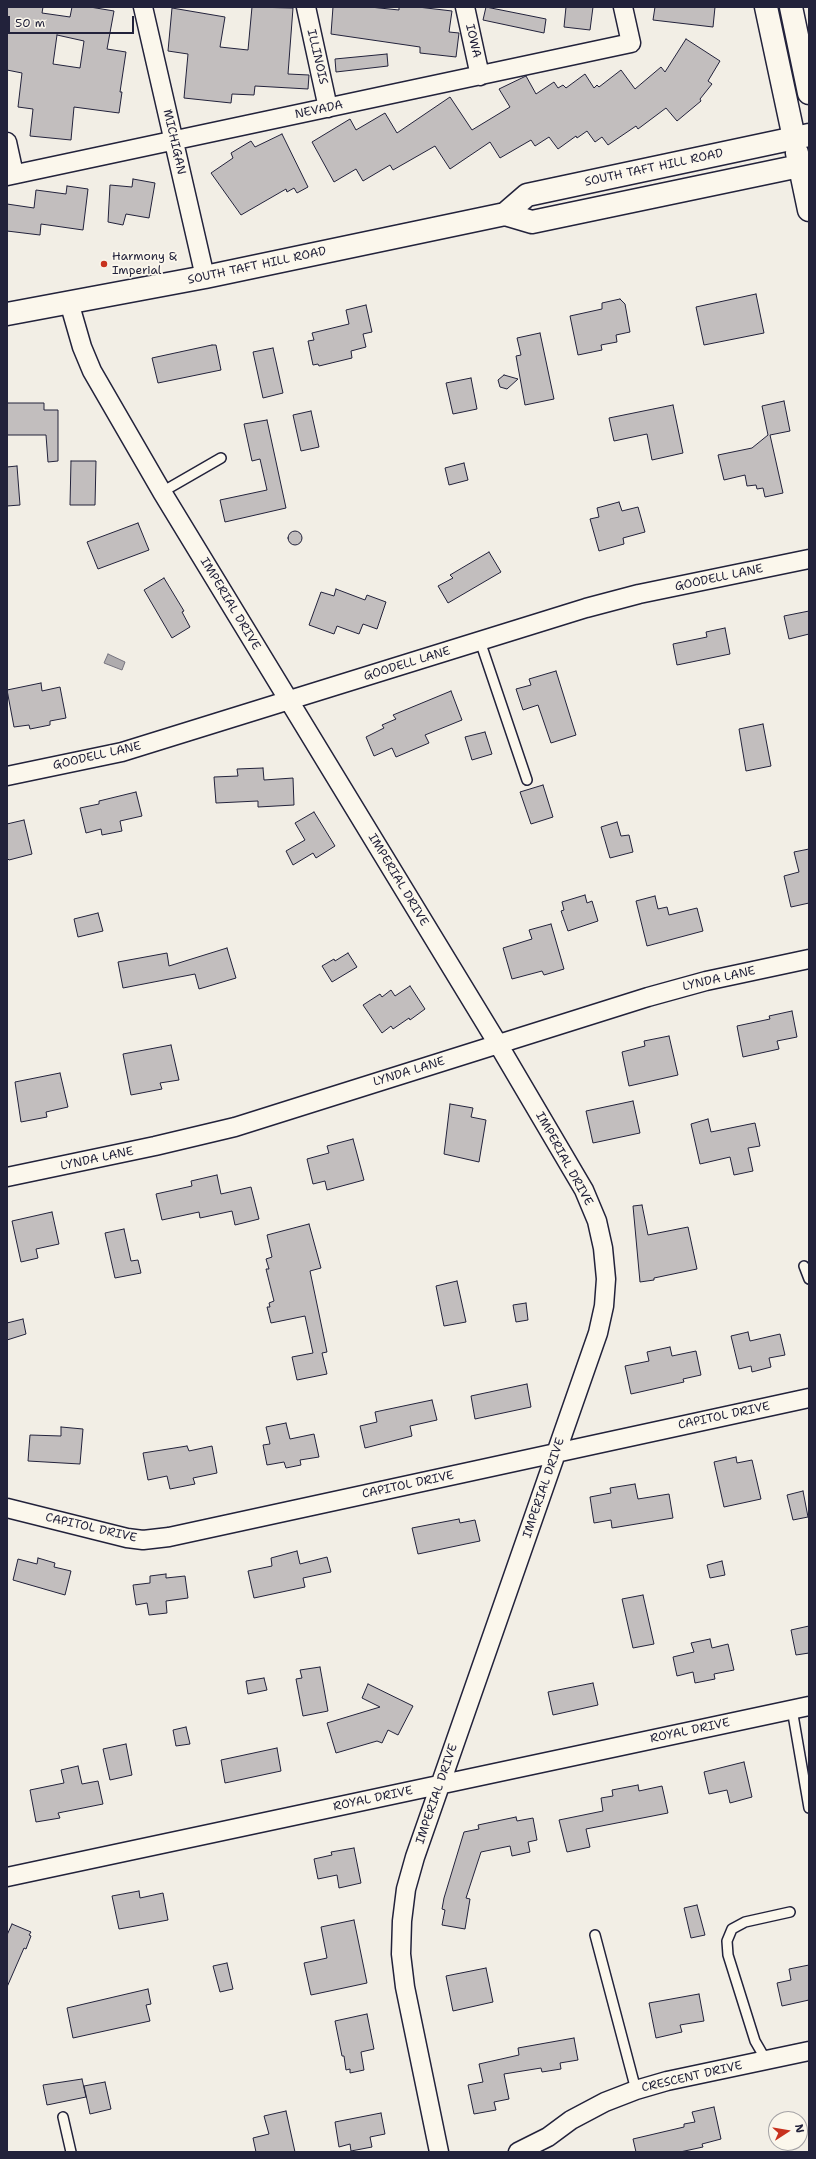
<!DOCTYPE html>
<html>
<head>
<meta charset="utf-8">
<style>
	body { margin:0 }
	#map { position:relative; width:816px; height:2159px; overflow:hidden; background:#f2eee5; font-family:"Shantell Sans",sans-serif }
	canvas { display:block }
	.frame { position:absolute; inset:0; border:8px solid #22223b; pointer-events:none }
	.north { position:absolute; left:768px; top:2111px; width:40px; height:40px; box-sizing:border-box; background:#fbf7ec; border:1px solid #a4a2a5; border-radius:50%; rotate:78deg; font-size:11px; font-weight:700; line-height:16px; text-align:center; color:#22223b }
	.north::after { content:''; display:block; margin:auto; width:14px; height:18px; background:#c8321e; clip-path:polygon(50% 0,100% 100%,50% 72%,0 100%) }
	.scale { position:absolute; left:8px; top:16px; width:126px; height:18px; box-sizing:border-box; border:2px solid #22223b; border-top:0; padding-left:5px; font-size:12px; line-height:14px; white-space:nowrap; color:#22223b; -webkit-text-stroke:3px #fbf7ec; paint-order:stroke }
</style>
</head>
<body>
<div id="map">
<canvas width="816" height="2159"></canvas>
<div class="frame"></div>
<div class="north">N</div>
<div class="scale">50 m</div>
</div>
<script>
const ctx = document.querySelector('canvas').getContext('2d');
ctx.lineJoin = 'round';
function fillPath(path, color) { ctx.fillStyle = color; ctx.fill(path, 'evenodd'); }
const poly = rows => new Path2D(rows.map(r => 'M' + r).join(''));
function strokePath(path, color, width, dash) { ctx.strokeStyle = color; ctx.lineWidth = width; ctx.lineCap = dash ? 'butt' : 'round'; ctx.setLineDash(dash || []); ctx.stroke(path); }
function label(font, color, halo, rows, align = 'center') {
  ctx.font = font + ' "Shantell Sans",sans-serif'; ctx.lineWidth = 3.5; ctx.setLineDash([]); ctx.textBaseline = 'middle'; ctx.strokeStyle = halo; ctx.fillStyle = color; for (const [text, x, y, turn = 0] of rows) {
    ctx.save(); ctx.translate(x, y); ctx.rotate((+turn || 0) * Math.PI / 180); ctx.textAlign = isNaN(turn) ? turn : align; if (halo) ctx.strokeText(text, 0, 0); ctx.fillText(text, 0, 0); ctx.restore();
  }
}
const water = poly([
	[108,654,125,662,122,670,104,663,108,654]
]);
fillPath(water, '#aeabad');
strokePath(water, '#76747f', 1);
const building = poly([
	[7,7,43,7,42,13,70,17,72,7,90,7,114,11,107,49,126,52,120,92,122,92,119,113,74,107,71,140,30,136,33,109,18,107,22,73,7,70,7,7],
	[57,35,84,41,80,68,53,64,57,35],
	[252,7,293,8,288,74,309,75,308,89,255,86,254,95,232,94,231,103,184,98,188,54,168,51,172,8,225,17,220,47,248,50,252,7],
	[333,7,370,7,399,10,399,7,418,7,452,11,449,32,459,33,456,57,420,53,420,47,331,34,333,7],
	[486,7,546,19,544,33,483,20,486,7],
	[566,7,593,7,590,30,564,27,566,7],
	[655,7,715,7,713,27,653,20,655,7],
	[686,39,720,61,708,81,712,84,700,99,701,101,677,121,666,108,638,129,636,126,608,145,602,137,595,142,587,131,577,138,576,136,558,149,549,137,535,146,531,140,500,158,490,142,450,169,435,146,393,170,390,165,363,181,356,169,334,182,312,142,350,119,356,130,385,113,397,133,450,97,472,130,510,107,499,89,526,76,536,94,554,82,558,88,563,85,566,88,585,74,594,88,597,85,599,87,621,70,635,89,661,67,665,72,686,39],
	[387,54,388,66,336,72,335,59,387,54],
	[282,134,308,187,297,193,294,188,287,192,286,189,241,215,211,173,233,158,231,153,251,141,255,147,282,134],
	[133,179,155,183,149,218,126,214,123,225,108,222,110,185,132,187,133,179],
	[67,186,88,189,83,230,41,224,40,235,7,231,7,204,34,208,36,190,66,194,67,186],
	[756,294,764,333,704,345,696,307,756,294],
	[620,299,625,304,630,332,616,335,617,342,601,345,602,350,578,355,570,316,602,309,602,303,620,299],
	[366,305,372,332,363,334,366,347,351,351,352,358,319,366,318,364,313,365,308,341,314,340,312,333,349,324,346,310,366,305],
	[540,333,554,399,525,405,516,356,521,355,517,338,540,333],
	[212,345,216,345,221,370,158,383,152,358,212,345],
	[273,348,283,393,263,398,253,352,273,348],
	[504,375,518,379,507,389,500,387,498,380,504,375],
	[471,378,477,409,453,414,446,383,471,378],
	[784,401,790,431,770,435,783,493,765,497,763,488,757,489,756,485,747,486,745,475,724,480,718,455,752,448,768,435,762,406,784,401],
	[7,403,44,403,44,410,58,410,58,461,48,462,46,435,7,435,7,403],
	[673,405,683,453,652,460,647,434,614,441,609,418,673,405],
	[311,411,319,447,301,451,293,415,311,411],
	[267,420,286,508,225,522,220,500,267,490,260,459,252,461,244,424,267,420],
	[71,461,96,461,95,505,70,505,71,461],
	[464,463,468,480,449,485,445,468,464,463],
	[17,466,20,505,7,506,7,467,17,466],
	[619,502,622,511,638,507,645,532,623,538,624,544,599,551,590,519,599,517,597,508,619,502],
	[138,523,149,550,98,569,87,542,138,523],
	'288 538a7 7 0 1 1 14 0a7 7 0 1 1-14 0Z',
	[489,552,501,572,448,603,438,586,453,578,450,575,489,552],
	[164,578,184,611,182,612,190,627,172,638,144,590,164,578],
	[336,589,365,600,367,595,386,602,377,629,363,624,359,634,337,626,334,634,309,625,321,592,334,596,336,589],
	[809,611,809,634,789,639,784,616,809,611],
	[725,628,730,654,677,665,673,644,707,637,706,632,725,628],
	[556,671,576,735,551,743,538,705,523,710,516,689,531,685,529,679,556,671],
	[41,683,42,691,60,687,66,718,50,721,50,725,30,729,29,725,14,727,7,690,41,683],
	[451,691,462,720,425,735,429,743,396,757,392,748,374,756,366,737,384,728,382,725,396,719,393,715,451,691],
	[763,724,771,766,746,771,739,729,763,724],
	[485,732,492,754,472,760,465,737,485,732],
	[263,768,264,780,293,778,294,805,258,807,258,801,216,803,214,777,238,776,237,769,263,768],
	[543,785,553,817,531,824,520,792,543,785],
	[136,792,142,816,120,821,122,831,102,835,101,829,86,833,80,808,99,804,99,801,136,792],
	[314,812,335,846,316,858,313,853,293,865,286,851,305,840,295,823,314,812],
	[24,820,32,854,9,860,7,858,7,824,24,820],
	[617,822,621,836,629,835,633,852,610,858,601,827,617,822],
	[809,849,809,903,791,907,784,876,799,872,794,852,809,849],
	[585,895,587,903,592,901,598,921,568,931,561,911,564,910,562,902,585,895],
	[655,896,658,909,667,907,669,915,697,908,703,931,647,946,636,901,655,896],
	[98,913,103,931,78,937,74,919,98,913],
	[551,924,564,969,544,975,542,971,512,979,503,948,532,939,529,930,551,924],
	[227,948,236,978,199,989,195,974,123,988,118,962,167,953,169,966,227,948],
	[348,953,357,967,332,982,322,966,334,959,335,961,348,953],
	[410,986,425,1009,410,1020,409,1018,393,1029,391,1026,382,1033,363,1005,380,994,382,997,391,990,395,996,410,986],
	[792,1011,797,1037,777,1041,779,1049,743,1057,737,1026,770,1019,769,1016,792,1011],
	[669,1036,678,1075,629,1086,622,1052,645,1046,644,1041,669,1036],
	[171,1045,179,1080,160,1083,162,1089,131,1095,123,1054,171,1045],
	[60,1073,68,1107,46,1112,47,1117,21,1122,15,1082,60,1073],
	[633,1101,640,1133,593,1143,586,1111,633,1101],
	[450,1104,473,1108,471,1117,486,1120,479,1162,444,1154,450,1104],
	[708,1119,711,1132,755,1123,760,1146,748,1148,753,1171,734,1175,730,1157,700,1164,691,1124,708,1119],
	[353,1139,364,1180,327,1190,325,1181,313,1184,307,1159,329,1153,327,1146,353,1139],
	[217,1175,221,1194,251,1187,259,1219,235,1225,232,1211,200,1218,199,1212,162,1220,156,1194,192,1186,191,1181,217,1175],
	[642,1205,648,1235,688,1227,697,1269,654,1278,654,1280,640,1282,633,1206,642,1205],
	[52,1212,59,1244,36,1249,38,1258,21,1262,12,1221,52,1212],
	[309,1224,321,1268,310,1271,327,1352,322,1353,327,1374,297,1380,292,1357,313,1353,305,1316,271,1323,267,1307,270,1307,269,1303,274,1301,266,1269,269,1269,266,1259,272,1257,267,1235,309,1224],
	[124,1229,131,1261,138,1260,141,1273,115,1278,105,1233,124,1229],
	[457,1281,466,1322,444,1326,436,1286,457,1281],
	[526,1303,528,1320,516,1322,513,1305,526,1303],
	[23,1319,26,1334,7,1340,7,1323,23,1319],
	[748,1332,750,1341,780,1334,785,1355,769,1358,771,1367,752,1372,751,1366,739,1369,731,1336,748,1332],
	[670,1347,672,1356,696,1351,701,1375,683,1379,684,1382,631,1394,625,1366,649,1361,647,1352,670,1347],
	[527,1384,531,1407,475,1419,471,1396,527,1384],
	[432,1400,437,1420,410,1426,412,1436,365,1448,360,1426,377,1422,375,1412,432,1400],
	[286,1423,290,1439,314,1434,319,1457,300,1460,301,1465,286,1468,284,1462,267,1465,263,1445,270,1444,266,1427,286,1423],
	[61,1427,83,1429,80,1464,28,1461,30,1435,61,1436,61,1427],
	[187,1446,189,1451,212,1446,217,1473,193,1478,195,1484,170,1489,167,1476,148,1480,143,1453,187,1446],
	[736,1457,737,1463,752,1460,761,1499,724,1507,714,1462,736,1457],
	[635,1484,638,1499,669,1494,673,1518,612,1528,611,1520,594,1523,590,1497,611,1493,610,1488,635,1484],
	[803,1491,808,1517,793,1520,787,1495,803,1491],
	[459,1519,460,1523,475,1520,480,1541,418,1554,412,1528,459,1519],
	[297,1551,300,1564,327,1557,331,1572,303,1578,305,1587,254,1598,248,1571,272,1566,271,1558,297,1551],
	[38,1558,55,1563,54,1567,71,1571,65,1595,13,1580,18,1559,37,1564,38,1558],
	[722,1561,725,1575,710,1578,707,1565,722,1561],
	[166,1574,166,1578,185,1576,188,1598,166,1601,167,1613,149,1615,147,1603,136,1605,133,1585,150,1583,150,1576,166,1574],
	[643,1595,654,1644,633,1648,622,1599,643,1595],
	[809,1626,809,1653,796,1655,791,1630,809,1626],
	[710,1639,712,1648,728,1644,734,1670,714,1674,715,1679,695,1683,693,1672,677,1676,673,1657,694,1652,691,1643,710,1639],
	[320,1667,328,1711,303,1716,296,1679,302,1678,300,1670,320,1667],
	[264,1678,267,1690,248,1694,246,1681,264,1678],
	[593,1683,598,1705,553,1715,548,1692,593,1683],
	[368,1684,413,1706,398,1735,388,1730,382,1743,377,1741,336,1753,327,1723,380,1707,362,1698,368,1684],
	[186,1727,190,1744,176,1746,173,1730,186,1727],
	[126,1744,132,1775,110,1780,103,1749,126,1744],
	[277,1748,281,1771,225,1783,221,1760,277,1748],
	[744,1762,752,1797,730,1803,727,1790,709,1794,704,1772,744,1762],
	[78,1766,82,1784,98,1781,103,1804,58,1813,60,1818,36,1822,30,1790,64,1783,61,1770,78,1766],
	[638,1785,639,1791,662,1786,668,1813,586,1829,590,1847,567,1852,559,1820,603,1811,601,1798,613,1796,612,1790,638,1785],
	[516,1817,517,1821,533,1818,537,1840,528,1842,530,1852,512,1856,510,1846,481,1852,466,1898,470,1899,465,1929,442,1925,445,1910,442,1909,444,1898,464,1832,479,1829,478,1825,516,1817],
	[354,1848,361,1883,339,1888,337,1875,318,1879,314,1859,332,1855,331,1852,354,1848],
	[139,1891,140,1898,163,1893,168,1920,119,1929,112,1896,139,1891],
	[697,1905,705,1935,691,1938,684,1908,697,1905],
	[354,1920,367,1983,311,1995,304,1963,327,1958,321,1927,354,1920],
	[12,1924,31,1932,29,1935,31,1936,26,1949,24,1948,7,1987,7,1935,12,1924],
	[227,1963,233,1989,220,1992,213,1966,227,1963],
	[809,1965,809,2000,782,2006,777,1983,791,1980,789,1969,809,1965],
	[486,1968,493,2002,453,2011,446,1976,486,1968],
	[148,1989,151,2004,146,2005,150,2021,73,2038,67,2008,148,1989],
	[699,1994,704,2021,680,2025,682,2032,656,2038,649,2003,699,1994],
	[367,2014,374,2049,361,2052,364,2070,350,2073,350,2069,346,2070,344,2056,342,2056,335,2021,367,2014],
	[574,2038,578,2060,560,2063,561,2069,542,2072,541,2068,504,2074,509,2099,494,2102,496,2110,474,2114,468,2085,483,2082,479,2064,519,2055,518,2048,574,2038],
	[82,2079,86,2097,47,2105,43,2085,82,2079],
	[105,2082,111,2109,90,2114,84,2086,105,2082],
	[714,2107,721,2139,702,2144,703,2147,680,2152,636,2152,633,2139,684,2127,684,2124,695,2122,692,2112,714,2107],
	[286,2111,295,2152,256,2152,253,2138,269,2134,264,2116,286,2111],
	[381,2113,385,2134,370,2137,372,2147,351,2151,350,2144,339,2147,335,2122,381,2113]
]);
fillPath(building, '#c2bebe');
strokePath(building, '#22223b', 1);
const service = poly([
	[162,492,221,458],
	[480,641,527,780],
	[804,1266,809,1279],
	[792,1709,809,1808],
	[595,1935,636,2090],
	[766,2060,755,2041,728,1955,727,1941,732,1929,745,1922,790,1912],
	[63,2117,71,2152]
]);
const minor = poly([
	[143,7,205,277],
	[306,7,328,108],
	[465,7,480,76],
	[7,142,14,174],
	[7,176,631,43,623,7],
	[69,302,82,347,92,371,162,492,498,1044,584,1190,597,1221,603,1248,606,1279,604,1306,598,1333,415,1857,406,1889,402,1921,401,1954,405,1987,439,2152],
	[7,776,122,752,586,608,639,594,809,559],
	[7,1177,155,1146,235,1127,648,997,706,981,809,959],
	[7,1508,127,1538,143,1540,169,1537,809,1398],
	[7,1877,809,1706],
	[518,2152,548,2137,571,2120,605,2102,636,2090,667,2081,809,2051]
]);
const tertiary = poly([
	[766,7,794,138],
	[791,7,809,93]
]);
const secondary = poly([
	[797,153,809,210],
	[505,214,527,195,809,135],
	[7,314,205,277,505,214,532,222,809,164]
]);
strokePath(service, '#22223b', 12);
strokePath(minor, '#22223b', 21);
strokePath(tertiary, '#22223b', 25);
strokePath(secondary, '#22223b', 25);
strokePath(service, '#fbf7ec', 9);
strokePath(minor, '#fbf7ec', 18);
strokePath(tertiary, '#fbf7ec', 22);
strokePath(secondary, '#fbf7ec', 22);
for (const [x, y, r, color] of [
	[104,264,4,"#c8321e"]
]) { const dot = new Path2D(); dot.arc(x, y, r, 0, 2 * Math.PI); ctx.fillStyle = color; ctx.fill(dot); strokePath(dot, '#fbf7ec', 1.5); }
label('12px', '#22223b', '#fbf7ec', [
	["IOWA",473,41,77],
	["ILLINOIS",317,57,77],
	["NEVADA",319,110,-12],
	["MICHIGAN",174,142,77],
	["SOUTH TAFT HILL ROAD",654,168,-12],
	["SOUTH TAFT HILL ROAD",257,266,-12],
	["GOODELL LANE",719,578,-12],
	["IMPERIAL DRIVE",230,604,59],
	["GOODELL LANE",407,664,-17],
	["GOODELL LANE",97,756,-13],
	["IMPERIAL DRIVE",398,880,59],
	["LYNDA LANE",719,979,-13],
	["LYNDA LANE",409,1072,-17],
	["LYNDA LANE",97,1159,-12],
	["IMPERIAL DRIVE",564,1159,61],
	["CAPITOL DRIVE",724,1416,-12],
	["CAPITOL DRIVE",408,1485,-12],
	["IMPERIAL DRIVE",544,1488,-71],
	["CAPITOL DRIVE",91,1528,13],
	["ROYAL DRIVE",690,1731,-12],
	["IMPERIAL DRIVE",437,1794,-71],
	["ROYAL DRIVE",373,1799,-12],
	["CRESCENT DRIVE",692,2077,-13]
]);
label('12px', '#22223b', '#fbf7ec', [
	["Harmony &",112,257],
	["Imperial",112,271]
], 'left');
</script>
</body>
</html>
